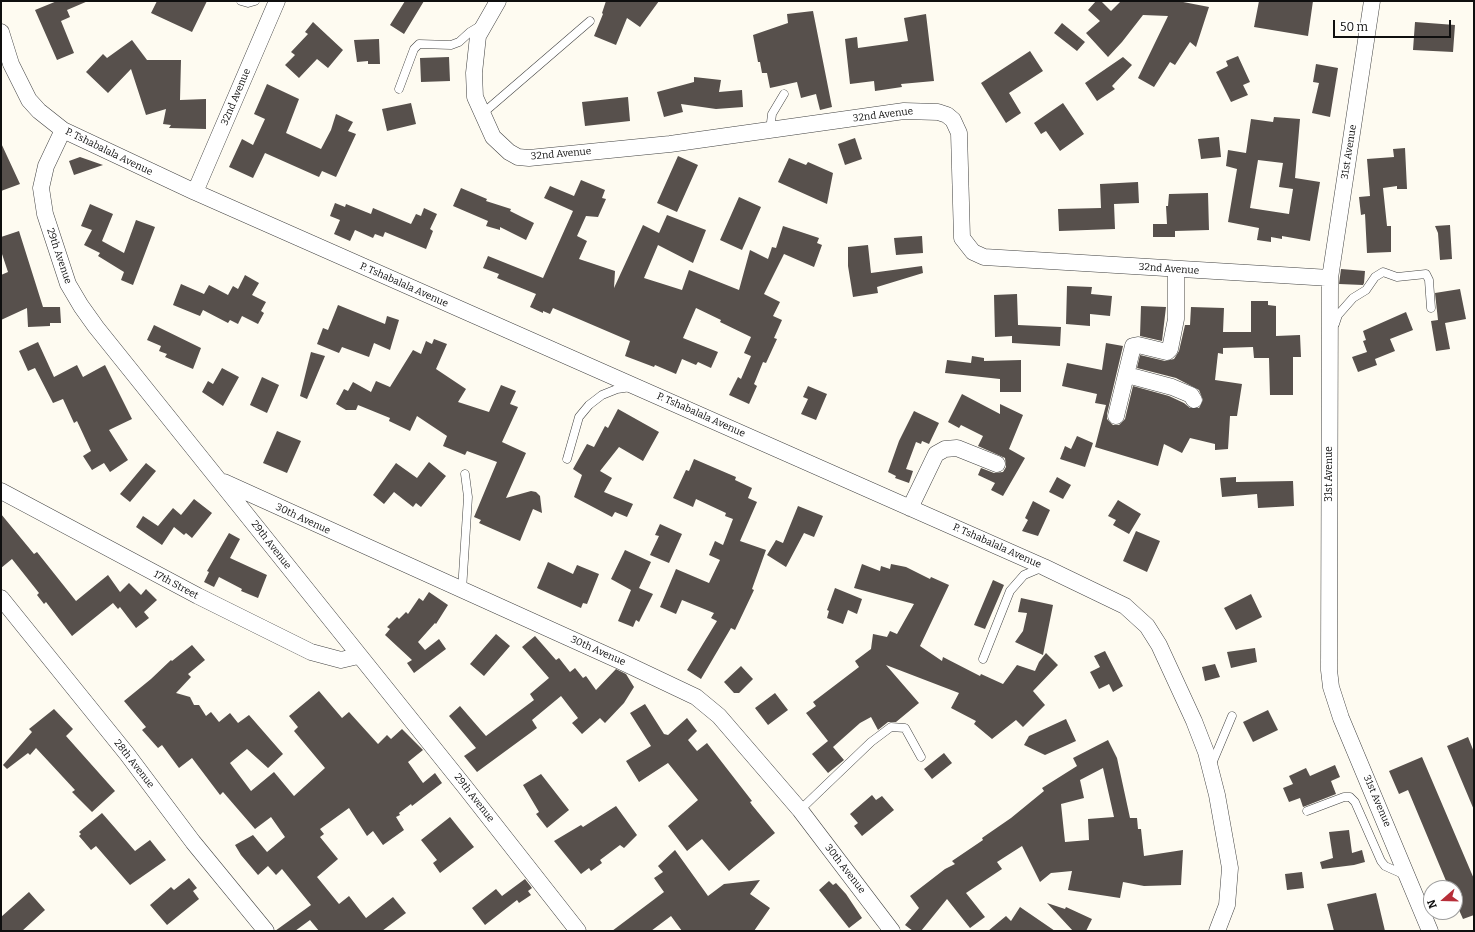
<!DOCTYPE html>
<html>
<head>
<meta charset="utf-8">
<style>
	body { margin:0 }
	#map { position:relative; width:1475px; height:932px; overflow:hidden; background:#fefbf1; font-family:Bitter,serif }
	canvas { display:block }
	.frame { position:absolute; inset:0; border:2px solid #0f0f0f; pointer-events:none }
	.north { position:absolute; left:1423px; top:880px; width:40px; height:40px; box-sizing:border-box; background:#fff; border:1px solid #9f9f9f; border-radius:50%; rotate:250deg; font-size:11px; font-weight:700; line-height:16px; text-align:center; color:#0f0f0f }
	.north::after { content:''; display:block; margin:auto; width:14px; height:18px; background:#b72e39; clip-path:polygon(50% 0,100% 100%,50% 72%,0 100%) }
	.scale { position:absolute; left:1333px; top:20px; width:118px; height:18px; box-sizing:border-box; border:2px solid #0f0f0f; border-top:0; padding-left:5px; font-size:12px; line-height:14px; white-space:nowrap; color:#0f0f0f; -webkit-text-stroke:3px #fff; paint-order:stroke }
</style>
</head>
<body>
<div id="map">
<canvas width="1475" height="932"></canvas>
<div class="frame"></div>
<div class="north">N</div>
<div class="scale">50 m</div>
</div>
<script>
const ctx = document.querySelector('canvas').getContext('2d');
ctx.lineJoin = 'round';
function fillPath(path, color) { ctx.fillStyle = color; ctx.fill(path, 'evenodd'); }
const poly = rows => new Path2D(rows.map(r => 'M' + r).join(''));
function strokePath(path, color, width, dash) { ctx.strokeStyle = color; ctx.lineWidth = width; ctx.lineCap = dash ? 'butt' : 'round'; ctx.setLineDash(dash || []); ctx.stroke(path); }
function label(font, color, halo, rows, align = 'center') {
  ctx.font = font + ' Bitter,serif'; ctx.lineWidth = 4; ctx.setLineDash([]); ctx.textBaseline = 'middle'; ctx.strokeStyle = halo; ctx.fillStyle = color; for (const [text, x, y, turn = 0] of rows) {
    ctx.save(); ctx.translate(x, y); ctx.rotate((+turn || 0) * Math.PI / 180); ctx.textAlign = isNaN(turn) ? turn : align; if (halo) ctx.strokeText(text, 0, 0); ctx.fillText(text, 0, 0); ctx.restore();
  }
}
fillPath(poly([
	[57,1,88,1,67,10,70,17,61,21,74,53,57,60,35,10],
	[157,1,207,1,192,32,151,13],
	[405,1,424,1,404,34,390,25],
	[606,1,659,1,640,27,627,18,616,45,594,36,603,14,602,13],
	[1096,1,1101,1,1111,11,1121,1,1178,1,1209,7,1196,47,1190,42,1175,65,1170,62,1154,87,1138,78,1168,16,1143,15,1122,42,1108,57,1086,33,1100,21,1088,10],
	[1259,1,1313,1,1308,36,1254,27],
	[813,11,832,107,820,110,816,94,801,98,797,82,770,88,767,73,762,73,760,62,758,62,753,35,788,23,787,14],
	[926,14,934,81,901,84,902,87,875,91,874,81,850,84,845,39,857,37,858,48,908,41,904,18],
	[313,22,343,50,328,68,317,59,299,78,285,65,295,55,291,52,308,34,305,32],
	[1415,22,1455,25,1453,52,1413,50],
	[1062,23,1085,42,1077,51,1054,33],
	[379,39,380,64,368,64,368,61,357,62,354,40],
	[132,40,147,60,181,60,180,100,206,99,206,129,169,128,171,125,163,124,166,109,146,115,131,69,108,93,86,72,103,54,107,58],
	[1030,51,1043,71,1009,93,1021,113,1006,123,981,83],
	[1238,56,1250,82,1243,85,1248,95,1231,102,1216,72,1228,66,1226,61],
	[449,57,450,81,421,82,420,58],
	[1123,57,1132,65,1112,86,1115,89,1097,101,1085,83],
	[1316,64,1338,68,1330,117,1312,113,1319,83,1313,82],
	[694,77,721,80,719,92,742,90,743,107,716,109,681,104,683,112,664,117,657,92,694,82],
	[267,84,299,99,286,133,321,149,331,130,336,114,353,122,348,131,356,134,336,177,322,171,319,177,265,153,253,178,229,167,242,139,253,145,265,119,254,114],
	[628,97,630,121,585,126,582,102],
	[411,103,416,124,387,131,382,109],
	[1063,103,1084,134,1060,151,1046,131,1041,134,1034,123],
	[1274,117,1300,119,1295,178,1320,182,1310,241,1282,236,1282,239,1271,237,1271,242,1257,240,1259,228,1228,222,1237,169,1226,166,1228,150,1246,153,1251,119,1273,122],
	[1258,160,1283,163,1279,187,1293,189,1289,214,1250,208],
	[1219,137,1221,157,1201,159,1198,139],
	[855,138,862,159,845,165,838,144],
	[1,143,20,184,1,191],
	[1405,148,1407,189,1397,189,1397,186,1383,188,1387,226,1391,226,1391,252,1367,253,1365,214,1361,215,1359,197,1370,196,1367,159,1394,157,1393,149],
	[678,156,698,165,677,212,657,203],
	[80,157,103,165,74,175,69,161],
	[789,158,806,165,808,162,833,173,827,204,778,182],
	[581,180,605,190,602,198,606,199,598,217,586,216,577,236,587,241,579,259,615,271,614,288,643,225,659,233,667,215,706,230,693,263,658,245,644,278,682,290,689,270,739,290,750,250,768,259,772,247,776,248,783,226,819,238,817,243,822,245,814,267,784,254,764,294,780,302,773,316,782,320,774,338,777,339,766,363,763,362,754,384,757,386,749,404,729,395,738,377,741,379,751,356,744,353,751,337,720,322,721,320,696,308,683,338,718,352,711,368,698,362,696,365,682,359,676,374,655,365,654,367,625,356,630,341,553,308,550,314,543,311,543,313,530,307,536,294,497,278,499,274,483,268,488,256,543,278,573,211,544,198,550,186,574,196],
	[1138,182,1139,203,1114,204,1115,229,1059,231,1058,209,1101,208,1100,184],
	[461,188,487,199,486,201,511,209,510,211,534,223,526,240,500,227,500,230,486,226,488,221,453,206],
	[1208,193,1209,230,1175,231,1175,237,1153,237,1153,224,1167,224,1166,206,1168,206,1169,194],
	[739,197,761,207,742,250,720,240],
	[335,203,345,207,346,204,371,214,373,208,411,224,416,214,421,216,424,208,437,214,430,229,433,231,426,249,385,232,383,237,375,234,373,238,355,230,350,241,334,234,340,220,330,216],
	[90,204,113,214,102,241,124,253,136,220,155,227,133,285,121,280,124,272,98,256,100,253,84,245,92,230,81,226],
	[1450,225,1452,259,1440,260,1438,233,1435,226],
	[19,231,43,307,60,307,61,323,50,323,50,326,28,327,27,308,1,320,1,275,8,272,1,251,1,237],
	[922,236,923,253,896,255,894,238],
	[868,245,871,273,922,266,923,273,877,287,878,293,853,297,848,266,848,247],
	[1341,269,1365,271,1364,283,1363,285,1339,284],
	[245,275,259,283,252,295,266,302,261,311,264,313,258,324,242,316,238,324,230,320,228,323,203,310,200,316,173,305,181,284,204,294,209,285,228,295,233,286,238,289],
	[1067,286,1092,287,1091,294,1112,296,1110,316,1090,314,1090,326,1066,324],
	[1460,289,1466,319,1445,323,1450,349,1436,351,1431,321,1438,320,1435,293],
	[1017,294,1018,325,1061,327,1060,346,1012,343,1012,336,995,337,994,295],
	[1251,301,1268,301,1268,305,1276,306,1276,336,1300,335,1301,357,1293,357,1293,395,1270,395,1269,358,1254,358,1253,347,1223,348,1223,354,1218,353,1215,380,1242,384,1237,416,1230,416,1228,449,1215,450,1215,444,1190,438,1182,453,1164,444,1158,466,1095,447,1106,405,1095,403,1097,394,1062,386,1067,363,1102,370,1106,343,1123,346,1107,414,1107,419,1113,425,1119,425,1125,419,1133,386,1169,396,1184,403,1190,408,1199,408,1203,400,1199,390,1176,378,1137,368,1140,355,1165,361,1174,359,1179,351,1185,325,1190,325,1191,307,1224,308,1223,332,1251,332],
	[338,305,385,324,387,316,399,320,390,350,374,343,369,357,342,347,339,353,317,344,323,328,328,330],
	[1141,306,1166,307,1162,341,1140,336],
	[1406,312,1413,330,1390,339,1395,351,1375,359,1377,365,1358,372,1352,357,1367,352,1363,341,1366,340,1363,331],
	[154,325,201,348,193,369,165,357,167,354,159,351,161,346,147,340],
	[434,339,447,344,436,369,466,389,458,402,489,412,501,385,516,391,510,404,518,407,502,442,526,453,506,498,531,491,536,492,540,496,542,513,533,509,520,541,479,523,481,520,474,517,497,462,467,451,465,455,443,446,447,436,417,416,410,431,389,421,390,418,358,405,356,410,346,410,336,404,344,389,348,391,353,382,371,392,376,381,390,387,413,350,421,354,426,341,432,344],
	[38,342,54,377,77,365,83,377,105,365,132,419,109,430,128,460,110,472,104,463,92,470,83,456,91,451,77,421,74,423,63,399,53,403,35,368,28,371,19,351],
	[311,352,325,356,307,399,300,396],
	[972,356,984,358,984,361,1021,360,1021,392,1000,392,1000,379,945,373,947,360,971,363],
	[222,368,239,377,223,406,202,392,208,381,213,384],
	[262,377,279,385,267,413,250,405],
	[808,386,827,394,816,420,801,414,808,399,803,397],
	[962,394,1000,414,1000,404,1023,415,1009,449,1025,458,1003,496,991,490,995,483,978,475,981,468,994,473,1003,472,1006,467,1005,458,978,446,983,436,961,425,959,428,948,422],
	[618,409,659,432,643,461,619,447,600,471,612,478,604,492,633,504,627,517,615,512,612,517,574,497,582,475,573,469,587,444,594,447,605,426,608,428],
	[914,411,939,423,929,444,922,441,921,444,916,442,906,469,913,471,909,483,895,478,896,476,888,472,899,441],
	[277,431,301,441,287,473,263,463],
	[1077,436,1093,443,1085,467,1060,459,1065,446,1071,449],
	[694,459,736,477,735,480,752,488,748,498,757,502,740,541,766,550,752,589,754,590,735,630,731,628,701,679,687,670,717,621,711,618,714,613,682,600,676,614,660,607,676,569,709,583,720,560,709,555,715,541,723,545,733,519,725,516,726,513,696,499,693,507,673,498,686,470,689,471],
	[429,462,446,476,421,507,416,503,413,507,394,492,384,504,373,495,396,463,417,478],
	[146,463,156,471,130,502,120,494],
	[1057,477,1071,485,1063,499,1049,492],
	[1236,477,1236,482,1293,481,1294,506,1258,508,1257,494,1222,497,1220,478],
	[194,499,212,513,192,538,186,533,184,535,174,527,162,545,136,527,143,516,158,526,173,508,181,515],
	[1118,500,1141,514,1129,534,1113,525,1116,520,1108,516],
	[1033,501,1050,510,1038,536,1022,531,1028,520,1025,518],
	[798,506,823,516,814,537,804,533,786,567,767,555,776,540,783,543],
	[1,514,34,554,37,552,76,601,108,575,120,592,129,583,141,595,146,589,157,600,144,612,149,618,136,628,120,607,118,609,113,603,72,636,46,602,44,604,37,595,39,593,12,559,1,568],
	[660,524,682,534,669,563,650,555,659,536,655,535],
	[1136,531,1160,541,1147,572,1123,561],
	[229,533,240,539,230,558,267,575,258,598,241,591,242,589,219,577,214,587,204,582,209,572,207,571],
	[625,550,651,562,639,588,653,594,639,622,636,620,633,627,618,621,631,590,611,579],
	[548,562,573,574,577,565,599,574,587,604,583,603,581,608,537,588],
	[862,564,880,571,881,566,890,569,891,564,906,567,930,579,931,577,949,585,920,646,942,661,943,657,980,676,981,674,1003,684,1017,665,1035,671,1039,662,1046,653,1058,665,1033,691,1045,705,1023,727,1016,720,992,739,974,724,976,721,951,708,959,693,886,665,919,703,896,722,888,722,878,730,871,717,860,723,833,747,844,760,828,773,812,754,828,741,806,713,816,706,813,702,859,667,855,661,871,649,873,634,887,637,890,631,897,634,914,604,854,588],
	[993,580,1004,585,985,629,974,625],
	[835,588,862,599,857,614,848,610,843,624,827,618,829,611,827,610],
	[429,592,448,605,436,624,435,623,418,642,425,650,439,639,446,649,414,673,407,663,412,660,385,635,390,629,387,627,397,617,399,619,406,612,408,614,419,598,423,601],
	[1251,594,1262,617,1236,630,1224,608],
	[1021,598,1053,605,1043,655,1015,642,1023,631,1027,613,1018,612],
	[496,634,510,646,484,676,470,664],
	[535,636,556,660,559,658,570,672,575,668,583,678,586,676,596,690,616,669,626,674,634,687,624,703,605,723,600,718,582,734,572,723,578,718,561,696,532,720,537,728,477,772,464,756,476,748,449,716,460,706,486,736,534,700,530,694,549,678,522,647],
	[192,645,205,660,188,674,191,677,176,693,190,697,194,705,199,705,206,716,211,712,219,722,230,713,238,723,249,715,283,754,268,768,247,749,230,763,251,791,274,772,294,796,325,768,294,731,298,727,289,716,319,691,342,718,349,712,378,744,387,735,391,739,402,729,423,750,408,762,423,783,435,773,442,783,412,806,411,804,399,813,400,815,396,817,404,830,383,845,373,831,367,836,349,808,320,829,324,834,320,837,338,859,317,877,339,904,349,896,366,918,393,897,406,913,382,931,319,931,310,920,295,931,275,931,311,905,282,869,276,875,268,866,258,875,241,855,235,845,253,835,267,852,285,837,271,817,255,829,223,792,220,795,192,758,179,768,162,745,158,748,142,730,146,727,124,701,151,679,171,660,172,661],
	[1255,648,1257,662,1231,668,1227,652],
	[1105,651,1123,686,1113,692,1109,684,1099,689,1090,672,1100,667,1094,656],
	[1215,664,1220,677,1205,681,1202,667],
	[741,666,753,679,739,693,734,693,724,682],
	[775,693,788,710,768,725,755,708],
	[645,704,664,734,668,735,687,718,697,731,688,740,697,751,707,743,752,801,750,802,752,805,775,833,729,871,702,839,687,851,668,826,698,800,668,763,639,782,626,761,651,746,630,713],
	[54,709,73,729,66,736,115,791,92,812,72,792,75,790,36,748,30,755,28,753,7,769,3,765,32,732,29,729],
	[1268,710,1278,730,1253,742,1243,722],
	[1066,719,1076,741,1045,755,1024,745,1029,736],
	[1468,737,1474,752,1474,810,1447,746],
	[1108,740,1117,758,1130,818,1137,818,1138,829,1141,829,1144,856,1183,850,1181,885,1144,886,1123,882,1120,898,1068,890,1072,871,1051,873,1040,882,1022,846,997,862,1002,869,966,893,985,917,970,928,947,899,921,931,913,931,905,925,919,908,910,896,945,869,955,864,952,861,983,840,982,838,1011,818,1044,791,1042,788,1077,766,1073,758],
	[1103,768,1114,817,1088,819,1089,840,1065,842,1061,804,1084,798,1080,780],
	[944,753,952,763,932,779,924,769],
	[1422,757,1474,879,1474,915,1463,919,1455,901,1455,888,1449,888,1408,790,1399,794,1389,771],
	[1335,765,1340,777,1331,781,1336,794,1303,807,1300,798,1289,802,1283,788,1293,784,1289,776,1306,768,1310,776],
	[541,774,569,810,547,828,536,814,539,812,523,785],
	[872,795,876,800,882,796,894,810,862,836,854,826,858,823,850,814],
	[616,806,637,835,624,848,620,845,600,860,602,863,591,871,589,868,581,874,554,841,581,825,583,827],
	[102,813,135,851,150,840,166,860,130,885,96,846,91,850,79,836,81,834,79,832],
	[450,817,474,847,440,873,433,863,437,860,421,840],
	[1349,830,1352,853,1362,850,1365,862,1354,865,1322,869,1320,862,1333,858,1329,832],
	[675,850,708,896,724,884,760,880,750,894,770,908,754,931,682,931,671,916,651,931,612,931,664,892,654,878,663,872,658,866],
	[1302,872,1304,888,1287,890,1285,874],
	[189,878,197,888,193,891,199,899,167,925,150,905,171,887,174,890],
	[525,879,532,888,528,891,531,895,519,903,517,900,485,925,472,908,496,889,502,896],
	[829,881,833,885,836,883,846,894,862,918,849,928,819,890],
	[29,892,45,910,22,931,1,931,1,917],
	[1376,893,1385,931,1334,931,1327,904],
	[1047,903,1065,909,1066,907,1092,919,1086,931,1073,931],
	[1020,907,1055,931,988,931,1006,916,1011,921]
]), '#57504c');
const lane = poly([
	[241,1,248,3,255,1],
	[399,89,414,49,419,44,451,45,459,42,470,32,480,26],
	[482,114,590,21],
	[770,131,772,114,784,94],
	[1335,324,1338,315,1353,298,1366,290,1375,277,1383,272,1397,277,1426,274,1429,280,1431,308],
	[567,459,579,417,589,405,602,395,617,389,631,387],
	[462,590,468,497,465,474],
	[983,659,1010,591,1024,575,1043,567],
	[1211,766,1232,716],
	[800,810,871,742,891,727,905,728,921,757],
	[1307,811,1344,797,1350,797,1355,802,1381,861,1385,866,1405,875]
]);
const street = poly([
	[498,1,478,36,474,73,475,97,493,137,509,152,518,157,529,158,670,144,904,111,938,112,947,115,953,120,959,133,962,238,973,252,984,257,1330,278],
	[1372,1,1330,278,1329,670,1331,687,1341,718,1430,931],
	[1,32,11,64,29,100,39,111,63,130,195,192,1044,567,1125,606,1147,626,1159,645,1194,721,1206,752,1217,795,1230,868,1227,905,1217,931],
	[63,130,46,166,41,188,45,214,68,284,81,306,96,327,465,787,578,931],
	[195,192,277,1],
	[1127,375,1172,387,1191,395,1194,400],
	[1116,416,1133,346,1138,345,1167,352,1170,349,1176,319,1176,270],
	[224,482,620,661,696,697,719,716,800,810,892,931],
	[1,491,198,596,311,652,341,660,358,656],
	[910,508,936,454,945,449,957,448,997,464],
	[1,598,127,754,193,842,266,931]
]);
strokePath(lane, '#424242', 9);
strokePath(street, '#424242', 17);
strokePath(lane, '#fff', 8);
strokePath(street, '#fff', 16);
label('10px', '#0f0f0f', '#fff', [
	["32nd Avenue",236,97,-67],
	["32nd Avenue",883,115,-7],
	["P. Tshabalala Avenue",109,152,26],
	["31st Avenue",1349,152,-81],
	["32nd Avenue",561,154,-5],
	["29th Avenue",59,256,71],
	["32nd Avenue",1169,269,4],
	["P. Tshabalala Avenue",404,285,24],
	["P. Tshabalala Avenue",701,415,24],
	["31st Avenue",1329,474,-90],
	["30th Avenue",303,519,25],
	["29th Avenue",271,545,52],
	["P. Tshabalala Avenue",997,546,24],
	["17th Street",176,585,28],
	["30th Avenue",598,651,24],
	["28th Avenue",134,764,52],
	["29th Avenue",474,798,52],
	["31st Avenue",1377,801,67],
	["30th Avenue",845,869,52]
]);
</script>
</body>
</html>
